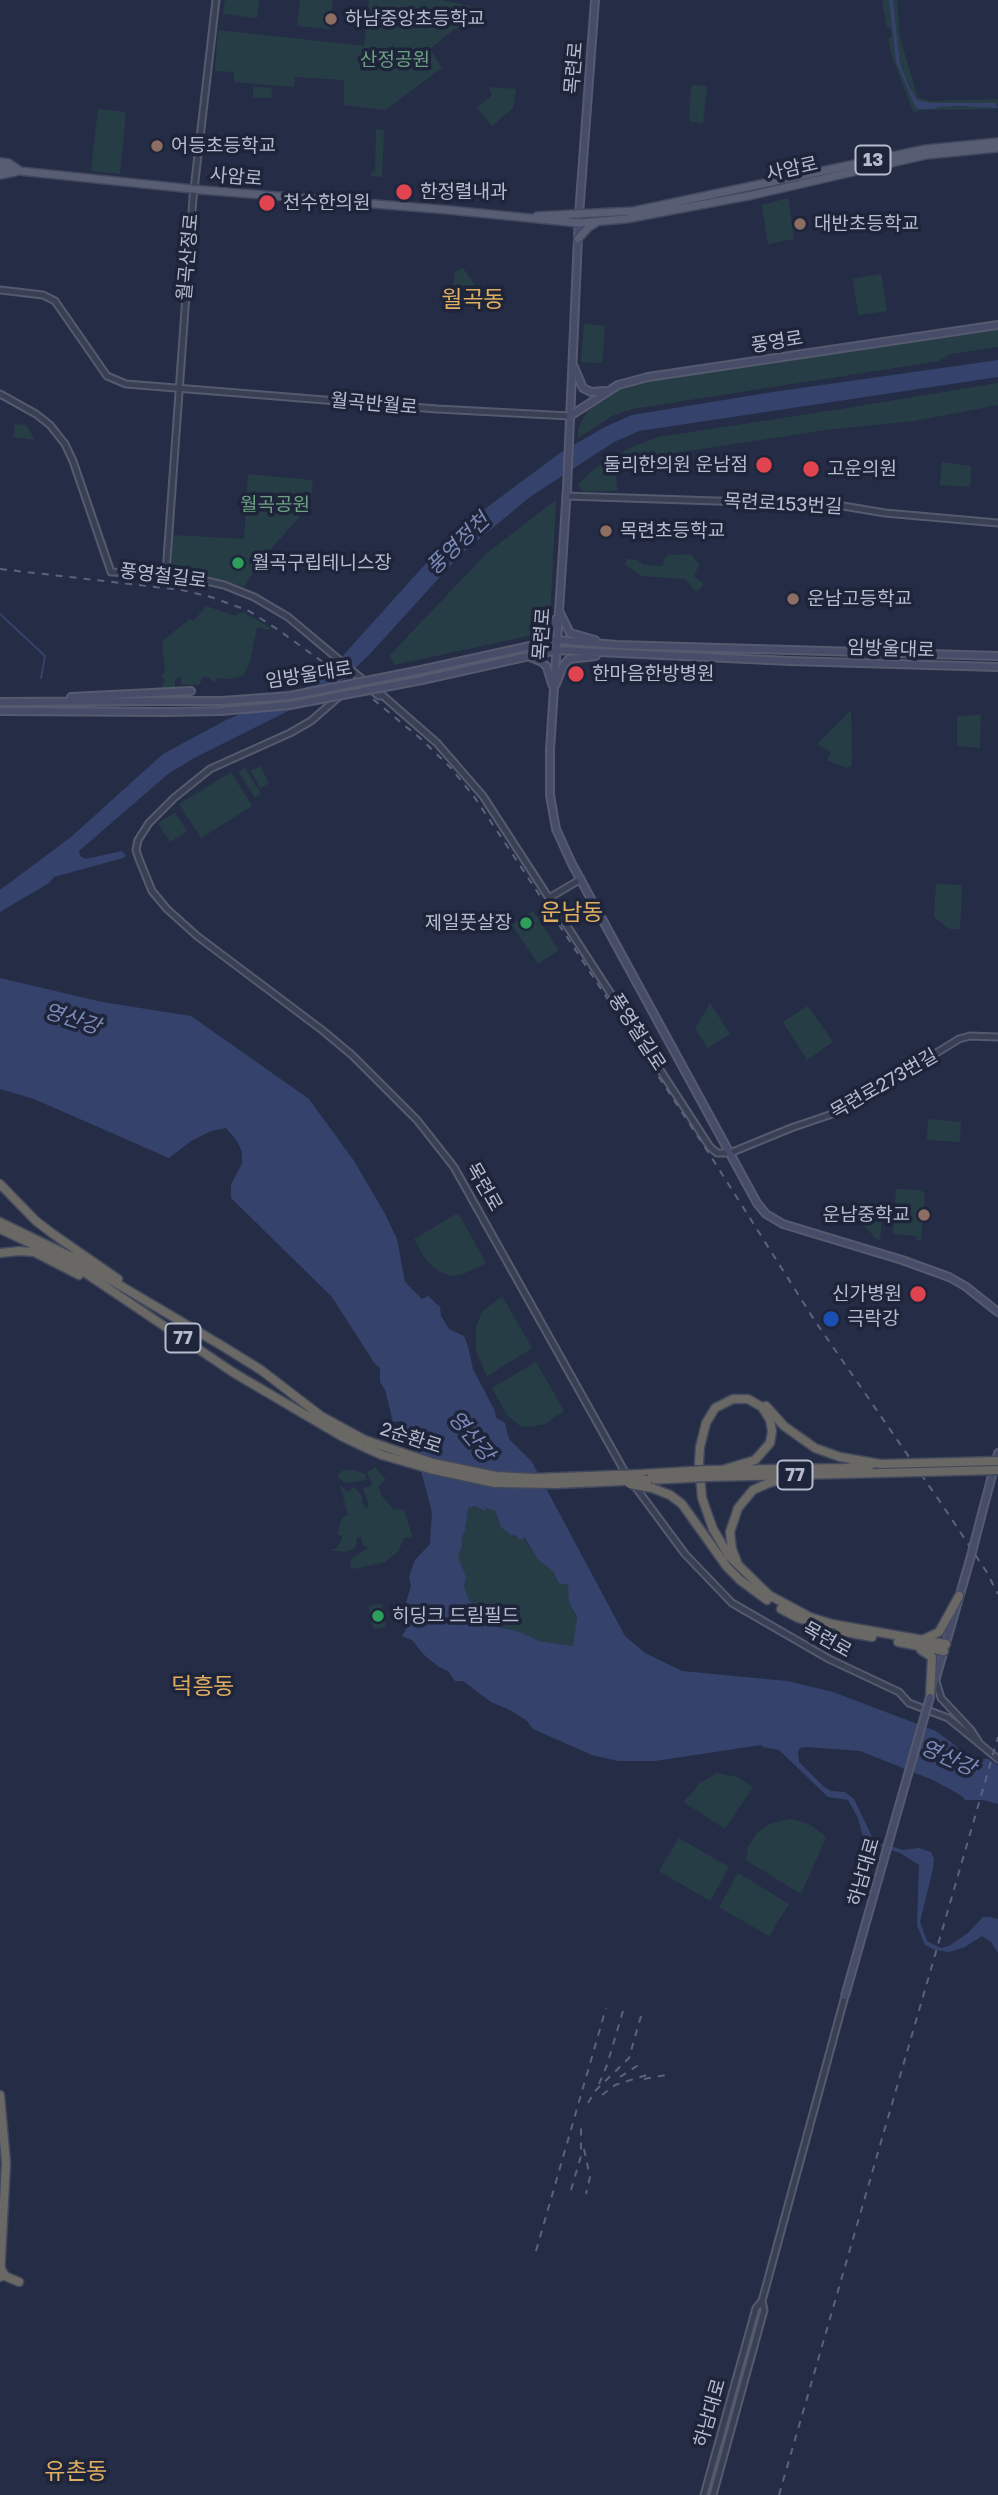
<!DOCTYPE html>
<html>
<head>
<meta charset="utf-8">
<style>
	body { margin:0 }
	canvas { display:block; background:#242d45 }
</style>
</head>
<body>
<canvas width="998" height="2495"></canvas>
<script>
const ctx = document.querySelector('canvas').getContext('2d');
ctx.lineJoin = 'round';
function fillPath(path, color) { ctx.fillStyle = color; ctx.fill(path, 'evenodd'); }
const poly = rows => new Path2D(rows.map(r => 'M' + r).join(''));
function strokePath(path, color, width, dash) { ctx.strokeStyle = color; ctx.lineWidth = width; ctx.lineCap = dash ? 'butt' : 'round'; ctx.setLineDash(dash || []); ctx.stroke(path); }
function label(font, color, halo, rows, align = 'center') {
  ctx.font = font + ' "Golos Text","Noto Sans KR",sans-serif'; ctx.lineWidth = 7; ctx.setLineDash([]); ctx.textBaseline = 'middle'; ctx.strokeStyle = halo; ctx.fillStyle = color; for (const [text, x, y, turn = 0] of rows) {
    ctx.save(); ctx.translate(x, y); ctx.rotate((+turn || 0) * Math.PI / 180); ctx.textAlign = isNaN(turn) ? turn : align; if (halo) ctx.strokeText(text, 0, 0); ctx.fillText(text, 0, 0); ctx.restore();
  }
}
fillPath(poly([
	[225,0,259,0,257,18,223,14],
	[300,0,333,0,329,29,297,26],
	[369,0,442,0,479,8,477,16,452,31,430,49,442,68,385,110,344,105,344,80,295,77,294,87,234,82,234,72,215,71,218,30,364,46],
	[882,0,889,0,890,5,896,62,915,106,934,109,937,107,992,106,998,109,919,110,919,113,913,111,892,56,888,39,891,37,891,30,887,27],
	[893,0,897,0,900,38,918,98,931,101,998,99,998,104,932,103,917,100,910,89,900,64],
	[693,85,707,86,703,123,691,122,689,120,691,88],
	[253,87,272,88,271,98,253,97],
	[489,87,516,89,513,108,492,126,477,108,492,95],
	[98,109,126,112,120,174,91,171],
	[376,129,384,130,382,177,371,176,371,173,375,172],
	[788,198,794,239,768,244,762,205],
	[463,268,482,295,483,306,453,304,454,273],
	[881,274,887,311,858,315,853,279],
	[584,324,605,326,602,363,581,362],
	[998,330,998,347,950,354,939,361,632,409,612,416,578,438,578,428,588,411,621,388,639,382],
	[998,383,998,405,914,421,833,429,648,457,630,464,616,476,617,491,582,491,578,485,591,471,609,459,632,447,658,437,835,410],
	[15,424,26,425,35,440,13,437],
	[942,462,971,466,970,487,940,485],
	[248,474,311,480,313,483,310,505,260,561,244,587,171,566,173,535,244,539],
	[556,500,550,618,548,629,541,633,394,665,390,655,487,553],
	[691,554,699,565,694,576,704,584,698,591,693,590,691,585,685,579,642,576,625,565,627,559,637,560,644,565,663,566,664,559,669,555],
	[206,606,235,616,243,612,271,628,268,630,257,627,250,662,243,676,228,679,217,678,214,682,207,677,203,677,199,685,181,685,181,677,175,679,175,688,165,690,162,687,165,680,161,677,165,672,162,641,190,619,194,621],
	[851,710,852,765,847,768,827,760,831,752,817,744],
	[981,715,980,748,957,746,957,716],
	[260,766,269,783,260,788,251,771],
	[245,768,261,794,255,798,239,772],
	[231,772,252,806,201,838,179,804],
	[175,813,187,831,170,842,158,823],
	[936,884,962,885,960,929,950,929,934,917],
	[533,911,559,950,538,964,512,925],
	[710,1003,730,1034,708,1048,695,1029],
	[808,1006,833,1042,807,1060,783,1022],
	[928,1119,961,1122,960,1142,927,1140],
	[896,1189,920,1190,925,1194,921,1241,917,1240,916,1236,893,1234],
	[857,1202,883,1203,880,1240,876,1239,859,1219],
	[458,1213,486,1263,463,1274,451,1276,437,1270,426,1260,414,1239],
	[502,1296,532,1348,487,1376,476,1351,476,1327,482,1312],
	[536,1362,564,1411,545,1424,528,1427,520,1426,507,1415,492,1388],
	[375,1467,386,1480,379,1486,381,1495,393,1509,404,1510,412,1535,411,1538,405,1537,398,1551,385,1562,354,1569,350,1567,352,1558,368,1548,363,1545,361,1537,357,1538,355,1548,346,1552,330,1550,337,1548,342,1540,342,1536,337,1534,342,1518,348,1515,340,1485,348,1492,354,1487,362,1496,362,1503,367,1509,369,1504,363,1488,370,1487,372,1483,367,1473],
	[344,1470,355,1470,365,1474,367,1480,346,1483,338,1477,338,1474],
	[477,1506,483,1511,486,1508,495,1511,499,1524,512,1536,524,1538,538,1560,553,1571,559,1581,565,1585,567,1584,572,1608,577,1618,573,1646,539,1641,518,1632,498,1627,469,1600,464,1587,466,1577,458,1557,461,1541,465,1530,467,1508],
	[382,1604,386,1627,373,1629,369,1606],
	[717,1773,737,1777,753,1787,725,1829,684,1802,700,1783],
	[790,1819,809,1824,826,1837,801,1894,746,1860,748,1847,758,1832,770,1824],
	[679,1838,729,1867,710,1901,659,1871],
	[738,1873,789,1904,769,1936,719,1907]
]), '#273d46');
fillPath(poly([
	[889,0,893,0,900,64,910,89,917,100,932,103,996,103,998,108,961,106,938,107,934,109,918,109,915,106,896,62],
	[998,360,998,377,639,431,614,442,530,497,460,555,368,656,341,681,318,696,194,758,168,774,79,851,80,856,86,859,122,851,126,856,123,858,54,877,49,883,0,912,0,890,71,837,163,754,226,720,314,684,330,670,447,540,466,523,560,453,605,427,632,415,773,392],
	[0,978,102,1002,191,1016,309,1099,354,1161,384,1212,397,1239,405,1282,422,1299,428,1296,440,1307,441,1316,449,1329,464,1336,468,1346,473,1369,495,1411,496,1418,505,1423,509,1439,532,1462,625,1636,645,1653,682,1671,787,1681,833,1692,936,1731,960,1749,979,1758,988,1759,998,1765,998,1804,983,1800,965,1800,962,1796,933,1780,860,1751,807,1747,800,1748,798,1752,799,1762,823,1786,831,1791,845,1792,854,1799,874,1841,903,1850,919,1848,931,1852,934,1859,933,1869,920,1922,927,1941,941,1948,949,1946,968,1933,983,1917,989,1917,998,1919,998,1953,991,1942,982,1936,965,1947,949,1952,935,1950,925,1945,917,1925,919,1865,900,1853,864,1841,858,1818,848,1800,828,1797,779,1750,763,1747,761,1745,655,1761,618,1761,592,1755,533,1729,527,1721,512,1711,491,1702,463,1681,455,1681,448,1671,439,1667,423,1654,412,1640,402,1636,409,1624,406,1621,403,1612,411,1586,409,1577,415,1560,430,1544,432,1512,415,1448,401,1421,393,1422,385,1390,380,1382,380,1368,375,1364,332,1297,231,1198,231,1185,242,1163,242,1152,237,1141,226,1128,211,1131,191,1141,169,1158,34,1099,0,1089],
	[476,1506,484,1511,486,1508,495,1511,501,1527,512,1536,515,1535,520,1540,525,1538,538,1560,553,1571,559,1583,568,1585,569,1602,577,1617,573,1646,539,1641,520,1632,498,1627,469,1600,464,1587,466,1577,458,1557,462,1546,461,1541,465,1530,468,1508]
]), '#35426c');
strokePath(poly([
	[0,614,45,656,41,678]
]), '#35426c', 2);
const tertiary = poly([
	[0,290,43,295,55,301,107,376,126,384,437,409,570,416],
	[0,394,36,414,50,425,65,444,73,461,111,572,180,575,224,585,254,597,288,617,362,679],
	[566,496,837,505,885,513,998,523],
	[166,573,193,198,216,0],
	[381,694,437,743,483,796,710,1147,717,1153,730,1153,791,1128,844,1110,959,1039,970,1036,998,1037],
	[383,696,379,696,358,680,311,721,290,733,210,769,174,798,149,823,138,840,136,850,139,859,152,891,167,909,197,936,322,1030,352,1055,417,1120,454,1167,626,1474],
	[549,898,581,879],
	[634,1485,685,1554,732,1603,829,1659,899,1692,909,1703,948,1718,980,1744],
	[936,1681,941,1698,971,1730,980,1744,998,1759],
	[704,2495,756,2308,762,2301,845,1996],
	[713,2495,764,2310,762,2301]
]);
const secondary = poly([
	[595,0,579,215,567,488,550,750,550,795,556,829,572,864,757,1203,766,1214,783,1224,902,1260,949,1277,965,1286,998,1312],
	[574,367,583,388,591,392,604,391],
	[570,416,618,385,648,377,998,325],
	[560,613,570,633,595,640],
	[538,643,548,636,556,619],
	[530,657,542,662,547,667,552,684],
	[421,670,557,640,617,645,998,656],
	[422,680,556,650,790,661,998,667],
	[556,684,563,666,569,659,596,656],
	[71,697,191,691],
	[0,702,164,701],
	[0,711,165,712],
	[981,1517,998,1453],
	[933,1688,971,1556]
]);
const primary = poly([
	[0,162,9,163,19,170],
	[0,169,202,190,449,210,579,223,626,219,753,195,926,155,998,148],
	[0,175,15,172],
	[537,216,634,211,926,149,998,142],
	[578,239,589,227,596,223]
]);
const trunk = poly([
	[0,1184,36,1221,53,1234,118,1279],
	[0,1222,72,1257,224,1347,261,1370,321,1416,365,1440],
	[0,1229,66,1260,234,1373,343,1437,366,1448],
	[0,1253,19,1251,34,1252,79,1275],
	[766,1406,784,1426,815,1448,840,1457,881,1464],
	[708,1470,844,1468,871,1465],
	[722,1470,755,1460,770,1443,772,1431,770,1420,762,1407,748,1399,733,1399,715,1408,706,1423,700,1447,699,1463,702,1498,713,1529,729,1556,769,1595,810,1617,832,1624,946,1644],
	[641,1474,690,1471],
	[708,1477,882,1473],
	[648,1480,690,1478],
	[652,1488,670,1495,682,1504,727,1567,740,1580,767,1600],
	[737,1562,732,1549,730,1532,738,1508,753,1490,769,1483,784,1479],
	[781,1609,796,1617,827,1628],
	[840,1631,872,1637],
	[922,1640,939,1632,959,1596],
	[898,1642,944,1651],
	[921,1650,932,1657,930,1697],
	[0,2095,6,2163,0,2277],
	[1,2269,5,2276,19,2282]
]);
strokePath(tertiary, '#555a6f', 9);
strokePath(secondary, '#555a6f', 10);
strokePath(primary, '#43485e', 10);
strokePath(trunk, '#41475c', 11);
strokePath(tertiary, '#394054', 5);
strokePath(secondary, '#474d68', 6);
strokePath(primary, '#575e74', 7);
strokePath(trunk, '#696864', 8);
strokePath(poly([
	[0,569,182,590,211,597,249,611,280,631,368,695,421,739,450,767,475,798,525,873,710,1155,815,1321,943,1506,986,1571,998,1594],
	[620,2077,643,2062],
	[644,2079,671,2074],
	[599,2084,607,2065,623,2011],
	[602,2095,615,2085,653,2073],
	[588,2103,595,2091,629,2058,641,2016],
	[584,2149,590,2177,586,2194],
	[571,2190,581,2156,581,2128],
	[536,2251,606,2008],
	[779,2495,998,1737]
]), '#5b637c', 2, [7, 7]);
const secondaryBridge = poly([
	[164,701,222,701,290,696,421,670],
	[165,712,221,711,290,705,422,680],
	[971,1556,981,1517],
	[845,1996,930,1697]
]);
const trunkBridge = poly([
	[365,1440,433,1463,496,1476,535,1478,641,1474],
	[366,1448,382,1455,430,1469,495,1483,556,1484,648,1480],
	[881,1464,998,1461],
	[690,1471,708,1470],
	[882,1473,998,1470],
	[690,1478,708,1477],
	[630,1484,652,1488]
]);
strokePath(secondaryBridge, '#555a6f', 10, []);
strokePath(trunkBridge, '#41475c', 11, []);
strokePath(secondaryBridge, '#474d68', 6);
strokePath(trunkBridge, '#696864', 8);
for (const [x, y, r, color] of [
	[331,19,7,"#8d6e63"],
	[157,146,7,"#8d6e63"],
	[404,192,9,"#e0444e"],
	[267,203,9,"#e0444e"],
	[800,224,7,"#8d6e63"],
	[764,465,9,"#e0444e"],
	[811,469,9,"#e0444e"],
	[606,531,7,"#8d6e63"],
	[238,563,7,"#2e9e5b"],
	[793,599,7,"#8d6e63"],
	[576,674,9,"#e0444e"],
	[526,923,7,"#2e9e5b"],
	[924,1215,7,"#8d6e63"],
	[918,1294,9,"#e0444e"],
	[831,1319,9,"#1a4fb4"],
	[378,1616,7,"#2e9e5b"]
]) { const dot = new Path2D(); dot.arc(x, y, r, 0, 2 * Math.PI); ctx.fillStyle = color; ctx.fill(dot); strokePath(dot, '#1e243a', 2.5); }
for (const [x, y, w] of [
	[873,160,35],
	[183,1338,35],
	[795,1475,35]
]) { const box = new Path2D(); box.roundRect(x - w / 2, y - 14.5, w, 29, 5); ctx.fillStyle = '#1e243a'; ctx.fill(box); strokePath(box, '#b7bbce', 2); }
label('bold 18px', '#b7bbce', null, [
	["13",873,160],
	["77",183,1338],
	["77",795,1475]
]);
label('19px', '#b7bbce', '#1e243a', [
	["하남중앙초등학교",345,19],
	["어등초등학교",171,146],
	["한정렬내과",420,192],
	["천수한의원",283,203],
	["대반초등학교",814,224],
	["둘리한의원 운남점",748,465,"right"],
	["고운의원",827,469],
	["목련초등학교",620,531],
	["월곡구립테니스장",252,563],
	["운남고등학교",807,599],
	["한마음한방병원",592,674],
	["제일풋살장",512,923,"right"],
	["운남중학교",910,1215,"right"],
	["신가병원",902,1294,"right"],
	["극락강",847,1319],
	["히딩크 드림필드",392,1616]
], 'left');
label('19px', '#6ca181', '#1e243a', [
	["산정공원",395,60],
	["월곡공원",275,505]
]);
label('19px', '#b7bbce', '#1e243a', [
	["목련로",574,68,-85],
	["사암로",792,169,-13],
	["사암로",236,177,5],
	["월곡산정로",188,257,-85],
	["풍영로",777,342,-9],
	["월곡반월로",374,404,5],
	["목련로153번길",783,504,3],
	["풍영철길로",163,576,7],
	["목련로",542,634,-86],
	["임방울대로",891,649,2],
	["임방울대로",309,675,-9],
	["풍영철길로",637,1032,57],
	["목련로273번길",884,1084,-30],
	["목련로",484,1187,60],
	["2순환로",411,1438,18],
	["목련로",827,1640,29],
	["하남대로",864,1872,-74],
	["하남대로",710,2413,-74]
]);
label('italic 21px', '#7c8bb8', '#1e243a', [
	["풍영정천",458,544,-44],
	["영산강",72,1019,18],
	["영산강",471,1436,50],
	["영산강",948,1758,24]
]);
label('23px', '#e0ae60', '#1e243a', [
	["월곡동",473,300],
	["운남동",572,913],
	["덕흥동",203,1687],
	["유촌동",76,2472]
]);
</script>
</body>
</html>
